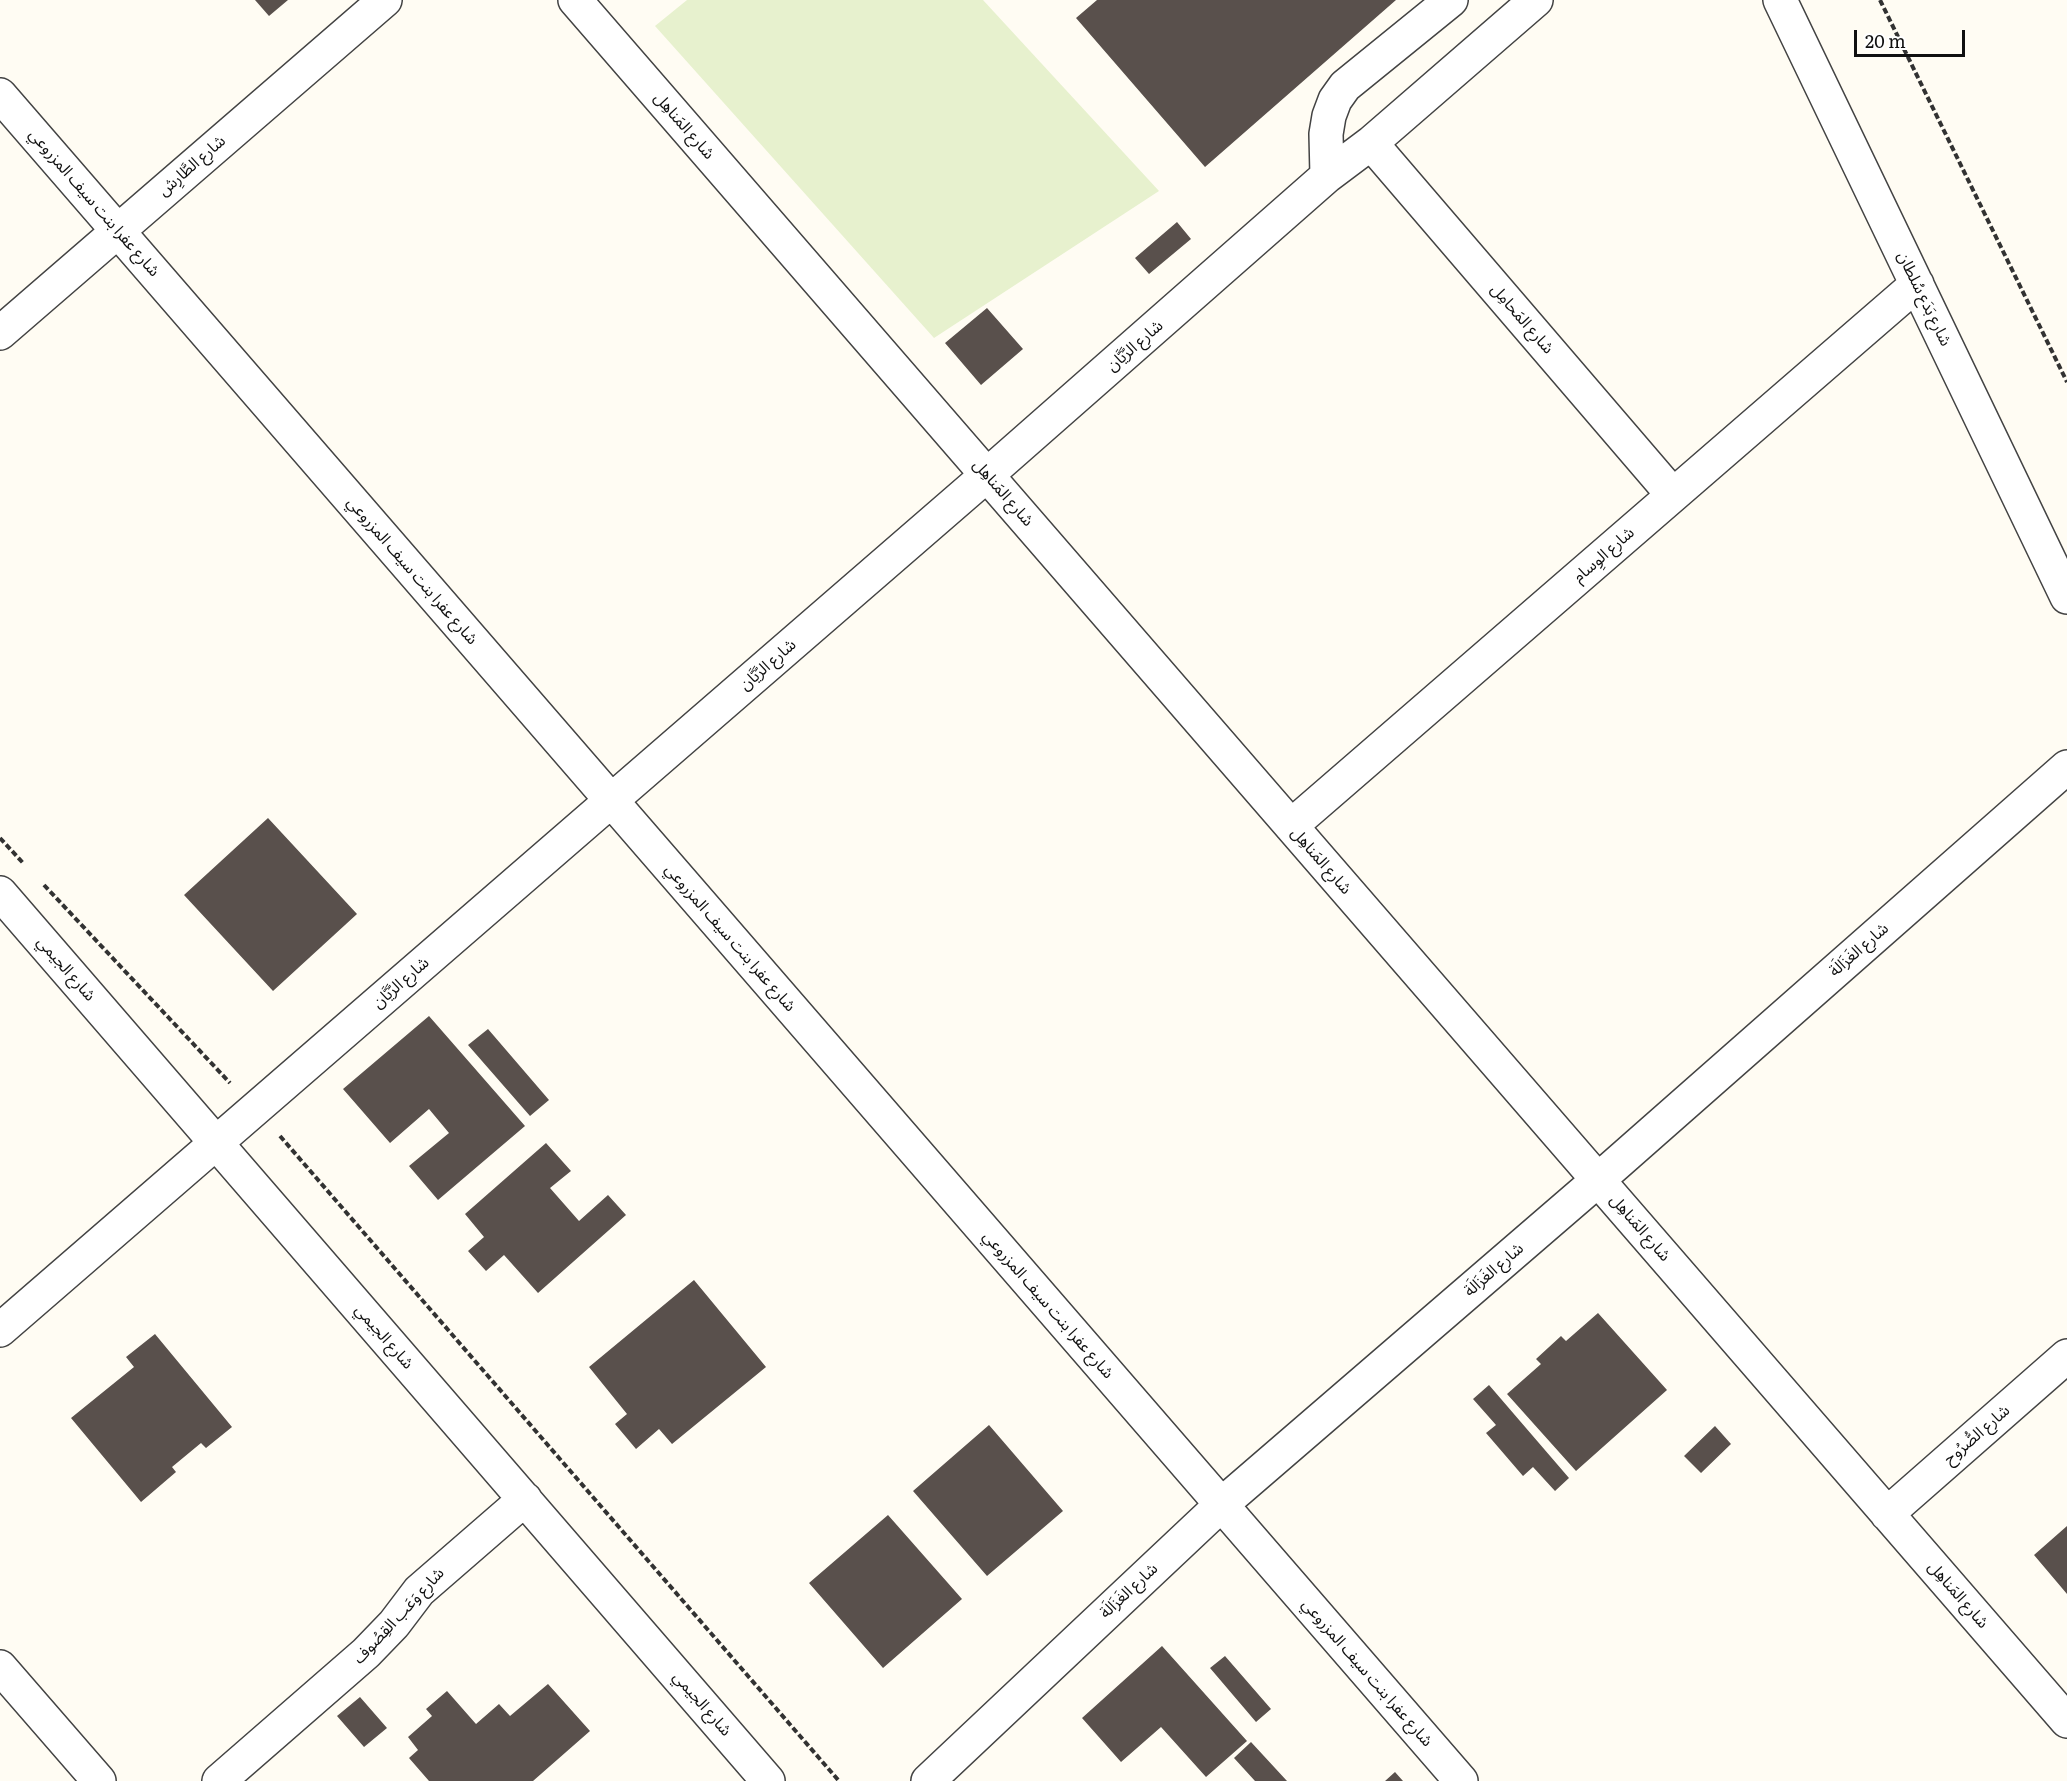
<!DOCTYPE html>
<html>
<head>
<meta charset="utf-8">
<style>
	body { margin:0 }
	#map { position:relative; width:2067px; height:1781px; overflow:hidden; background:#fffcf3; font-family:Literata,serif }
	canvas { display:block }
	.scale { position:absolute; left:1854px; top:30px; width:111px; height:27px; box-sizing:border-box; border:3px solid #101010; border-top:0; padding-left:8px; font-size:18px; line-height:21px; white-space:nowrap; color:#101010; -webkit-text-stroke:4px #fff; paint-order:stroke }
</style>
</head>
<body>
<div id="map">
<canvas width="2067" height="1781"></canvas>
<div class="scale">20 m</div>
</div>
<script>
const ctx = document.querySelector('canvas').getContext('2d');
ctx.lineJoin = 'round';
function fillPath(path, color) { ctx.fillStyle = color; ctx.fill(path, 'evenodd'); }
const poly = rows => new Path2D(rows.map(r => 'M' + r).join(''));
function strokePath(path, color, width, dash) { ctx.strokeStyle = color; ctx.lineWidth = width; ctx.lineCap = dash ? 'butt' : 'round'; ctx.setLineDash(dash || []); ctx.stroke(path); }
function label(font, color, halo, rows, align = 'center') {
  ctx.font = font + ' Literata,"Noto Sans Arabic",serif'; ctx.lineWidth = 6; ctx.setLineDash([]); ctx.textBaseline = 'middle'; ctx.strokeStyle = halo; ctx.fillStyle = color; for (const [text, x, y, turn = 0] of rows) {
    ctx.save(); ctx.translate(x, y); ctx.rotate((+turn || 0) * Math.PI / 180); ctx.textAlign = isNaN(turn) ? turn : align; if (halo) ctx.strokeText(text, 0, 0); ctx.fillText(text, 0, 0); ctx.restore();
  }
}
fillPath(poly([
	[687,0,983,0,1159,191,934,338,655,26]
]), '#e7f1ce');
fillPath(poly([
	[255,0,288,0,269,16],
	[1097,0,1396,0,1205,167,1076,18],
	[1177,222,1191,239,1149,274,1135,258],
	[987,308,1023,349,981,385,945,343],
	[268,818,357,914,273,991,184,895],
	[429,1016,525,1126,438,1200,409,1166,449,1133,429,1109,390,1143,343,1089],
	[488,1029,549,1100,530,1116,468,1045],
	[546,1143,571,1171,550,1188,579,1221,608,1195,626,1215,538,1293,504,1255,486,1271,468,1251,484,1237,465,1214],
	[694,1280,766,1367,672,1444,659,1429,636,1449,615,1424,627,1414,589,1367],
	[1598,1313,1667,1390,1576,1471,1507,1394,1541,1364,1536,1359,1561,1336,1566,1341],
	[155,1334,232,1427,206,1448,201,1443,172,1467,176,1472,141,1502,71,1418,134,1367,126,1357],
	[1489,1385,1569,1478,1555,1491,1533,1467,1523,1476,1486,1433,1496,1425,1473,1399],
	[989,1425,1063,1511,987,1576,913,1491],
	[1715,1426,1731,1444,1701,1473,1684,1456],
	[888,1515,962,1599,883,1668,809,1583],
	[2067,1526,2067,1594,2034,1555],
	[1162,1646,1247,1741,1206,1777,1161,1727,1121,1762,1082,1718],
	[1225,1656,1271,1709,1256,1722,1210,1668],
	[548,1684,590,1731,533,1781,429,1781,409,1758,418,1750,408,1737,432,1716,426,1709,447,1691,476,1724,499,1704,510,1716],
	[360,1697,387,1728,364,1747,337,1716],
	[1251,1742,1287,1781,1255,1781,1234,1758],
	[1395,1772,1403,1781,1385,1781]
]), '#59504c');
const minor = poly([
	[575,0,2067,1721],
	[1780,0,2067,597],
	[0,95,1461,1781],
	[1371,143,1673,495],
	[1327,176,1326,134,1329,116,1335,100,1345,86,1451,0],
	[0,333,385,0],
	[1291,826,1917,284],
	[0,893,768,1781],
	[0,1330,987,475,1327,176,1371,143,1536,0],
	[1887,1514,2067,1356],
	[0,1667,99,1781],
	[219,1781,366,1653,394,1624,419,1591,525,1499],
	[928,1781,1221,1505,1598,1180,2067,767]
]);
strokePath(minor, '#434343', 36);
strokePath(poly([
	[1880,0,2067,382],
	[0,838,24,864],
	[44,885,230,1083],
	[280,1136,839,1781]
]), '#323232', 4, [6, 3]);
strokePath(minor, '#fff', 33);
label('16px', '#101010', '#fff', [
	["شارع المَناهِل",684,126,49],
	["شارع الطَّارِش",192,166,-41],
	["شارع عفرا بنت سيف المزروعي",94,203,49],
	["شارع بَدَع سُلطان",1924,299,64],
	["شارع المَحامِل",1522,319,49],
	["شارع الرَّيَّان",1135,346,-41],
	["شارع المَناهِل",1003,493,49],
	["شارع الوِسام",1604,555,-41],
	["شارع عفرا بنت سيف المزروعي",412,571,49],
	["شارع الرَّيَّان",768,665,-41],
	["شارع المَناهِل",1321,861,49],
	["شارع عفرا بنت سيف المزروعي",730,938,49],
	["شارع الغَزَالَة",1859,950,-41],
	["شارع الجيمي",66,969,49],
	["شارع الرَّيَّان",401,983,-41],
	["شارع المَناهِل",1640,1228,49],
	["شارع الغَزَالَة",1494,1270,-41],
	["شارع عفرا بنت سيف المزروعي",1048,1305,49],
	["شارع الجيمي",384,1337,49],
	["شارع الصُّرُوح",1977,1435,-41],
	["شارع الغَزَالَة",1129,1591,-43],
	["شارع المَناهِل",1958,1595,49],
	["شارع وَعَب القِصُوف",399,1616,-47],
	["شارع عفرا بنت سيف المزروعي",1367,1673,49],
	["شارع الجيمي",702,1704,49]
]);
</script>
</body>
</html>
